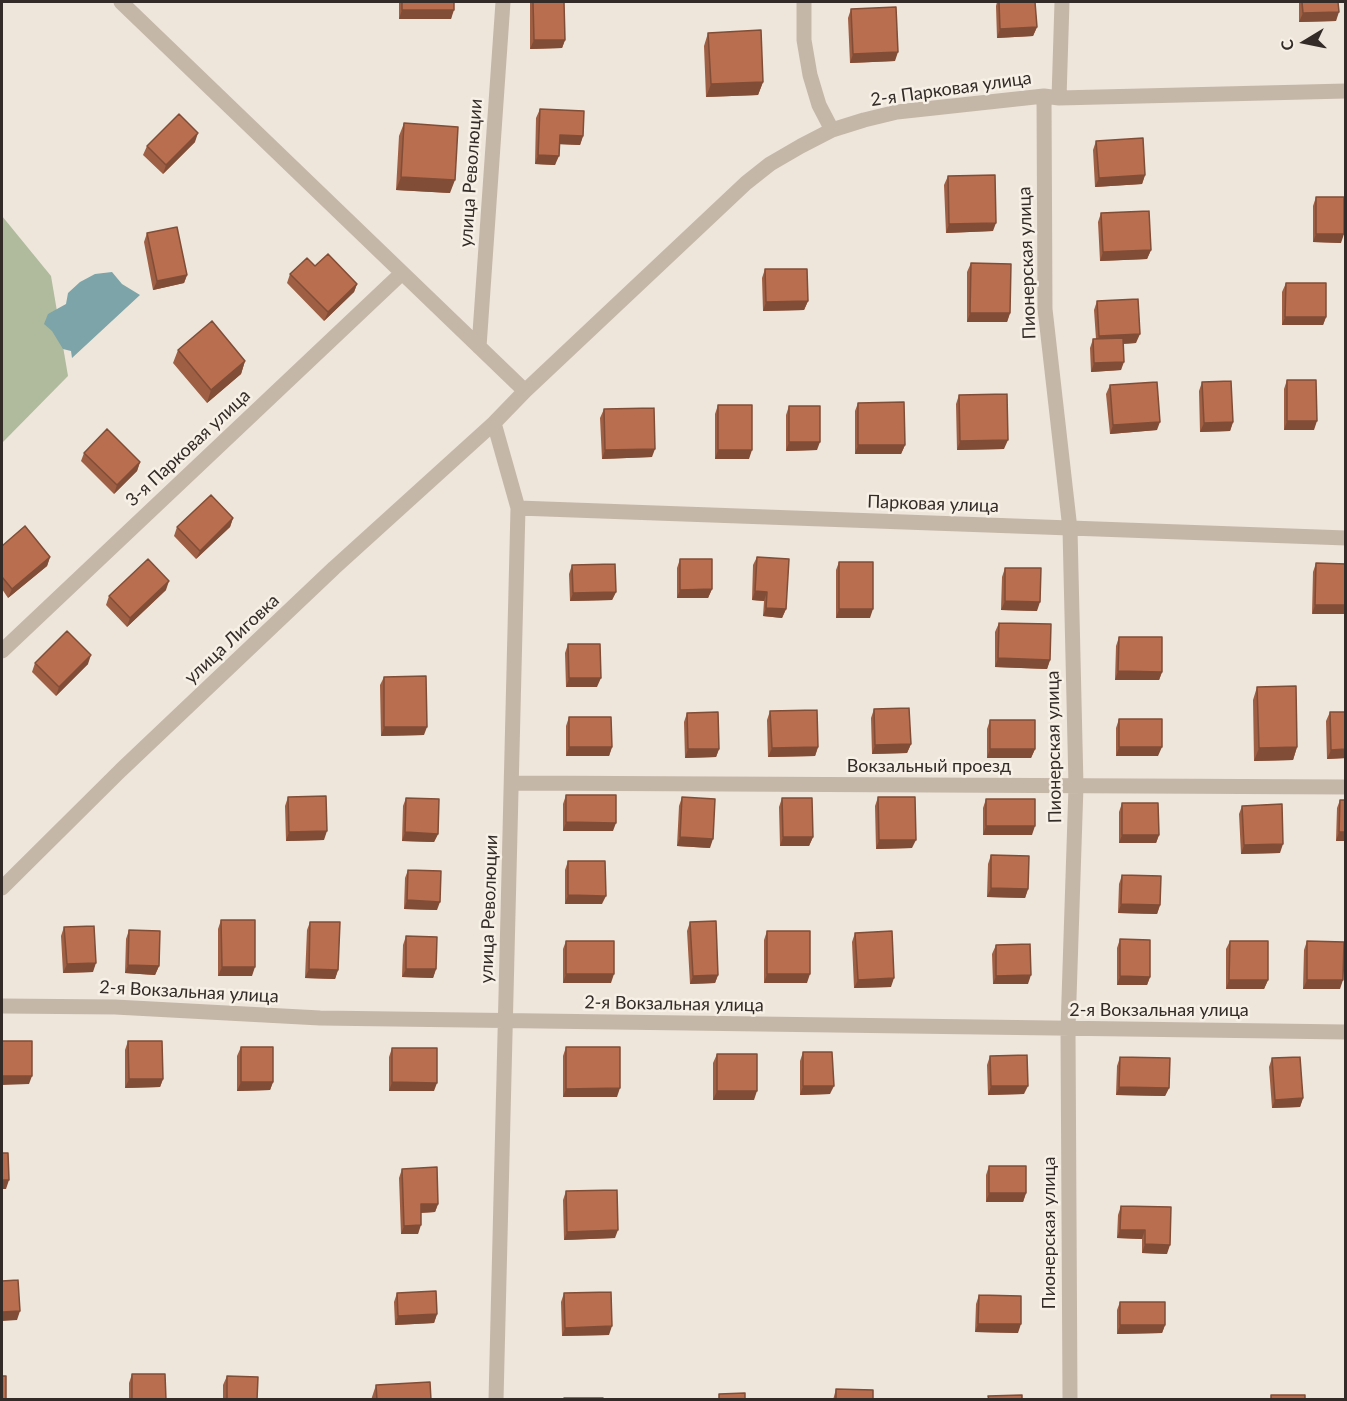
<!DOCTYPE html>
<html>
<head>
<meta charset="utf-8">
<style>
	body { margin:0 }
	#map { position:relative; width:1347px; height:1401px; overflow:hidden; background:#eee6db; font-family:Lato,sans-serif }
	canvas { display:block }
	.frame { position:absolute; inset:0; border:3px solid #332b27; pointer-events:none }
	.north { position:absolute; left:1275px; top:12px; width:60px; height:60px; -webkit-text-stroke:4px #f7f0e6; paint-order:stroke; rotate:260deg; font-size:16px; font-weight:700; line-height:24px; text-align:center; color:#332b27 }
	.north::after { content:''; display:block; margin:auto; width:21px; height:27px; background:#332b27; clip-path:polygon(50% 0,100% 100%,50% 72%,0 100%) }
</style>
</head>
<body>
<div id="map">
<canvas width="1347" height="1401"></canvas>
<div class="frame"></div>
<div class="north">С</div>
</div>
<script>
const ctx = document.querySelector('canvas').getContext('2d');
ctx.lineJoin = 'round';
function fillPath(path, color) { ctx.fillStyle = color; ctx.fill(path, 'evenodd'); }
const poly = rows => new Path2D(rows.map(r => 'M' + r).join(''));
function strokePath(path, color, width, dash) { ctx.strokeStyle = color; ctx.lineWidth = width; ctx.lineCap = dash ? 'butt' : 'round'; ctx.setLineDash(dash || []); ctx.stroke(path); }
function label(font, color, halo, rows, align = 'center') {
  ctx.font = font + ' Lato,sans-serif'; ctx.lineWidth = 5; ctx.setLineDash([]); ctx.textBaseline = 'middle'; ctx.strokeStyle = halo; ctx.fillStyle = color; for (const [text, x, y, turn = 0] of rows) {
    ctx.save(); ctx.translate(x, y); ctx.rotate((+turn || 0) * Math.PI / 180); ctx.textAlign = isNaN(turn) ? turn : align; if (halo) ctx.strokeText(text, 0, 0); ctx.fillText(text, 0, 0); ctx.restore();
  }
}
fillPath(poly([
	[2,216,51,276,68,376,2,443]
]), '#afbb9c');
fillPath(poly([
	[112,272,122,284,140,295,72,358,71,351,63,349,52,331,44,324,48,314,66,304,68,293,80,282,95,274]
]), '#7da4a8');
strokePath(poly([
	[121,2,525,391],
	[804,2,804,40,810,75,819,105,832,130],
	[1044,96,1045,309,1070,529,1076,786,1068,1029,1070,1400],
	[1059,98,1062,2],
	[479,347,503,2],
	[494,423,518,508,496,1400],
	[518,508,1346,538],
	[2,651,402,273],
	[513,783,1346,787],
	[2,888,121,770,334,568,494,423,525,391,746,183,770,164,801,146,832,130,864,120,897,112,1044,96,1059,98,1346,91],
	[2,1006,115,1007,320,1018,1346,1032]
]), '#c5b7a8', 15);
fillPath(poly([
	[399,2,454,2,451,19,399,19],
	[530,2,564,2,565,40,562,48,530,49],
	[997,2,1035,2,1037,27,1033,36,997,38,996,6],
	[1299,2,1338,2,1336,21,1299,22],
	[851,9,895,61,850,63,848,18],
	[708,33,763,82,758,95,706,97,704,46],
	[540,109,583,136,580,145,559,144,555,165,535,164,536,118],
	[404,123,450,193,396,190,399,136],
	[1096,141,1145,175,1142,184,1095,187,1093,150],
	[195,142,163,174,143,155,147,146],
	[948,176,993,231,946,233,944,185],
	[1316,197,1341,243,1313,242,1313,206],
	[1101,213,1151,250,1147,259,1100,261,1098,222],
	[147,233,187,275,184,283,153,290,144,242],
	[971,263,1010,313,1007,322,967,322,967,272],
	[765,269,808,301,804,310,763,311,762,278],
	[290,274,357,284,354,292,324,321,287,283],
	[1286,283,1326,317,1323,325,1282,325,1282,292],
	[1097,301,1136,343,1124,344,1121,370,1091,372,1090,348,1093,339,1096,339,1094,310],
	[178,350,245,361,241,374,207,403,173,363],
	[1287,380,1314,430,1284,430,1284,389],
	[1202,382,1233,422,1230,431,1200,432,1199,391],
	[1110,385,1157,430,1110,434,1106,394],
	[959,395,1004,449,957,450,956,404],
	[858,403,905,445,901,454,855,454,855,411],
	[718,405,749,459,715,459,715,414],
	[789,406,817,450,786,451,786,415],
	[604,409,652,457,602,459,600,418],
	[84,453,140,462,137,471,114,494,81,461],
	[233,518,230,527,196,559,174,536,177,527],
	[2,546,50,557,47,566,8,598,2,589],
	[757,557,786,609,782,618,763,616,764,601,752,600,753,565],
	[680,559,712,589,708,598,677,598,677,568],
	[839,562,870,618,836,618,836,570],
	[1316,563,1346,564,1312,614,1313,572],
	[572,565,616,592,612,600,570,601,569,574],
	[1005,568,1037,611,1001,610,1002,577],
	[166,590,127,627,106,605,109,596],
	[999,623,1050,660,1047,669,995,667,995,632],
	[1119,637,1162,672,1159,680,1115,680,1116,646],
	[568,644,597,687,566,687,565,653],
	[35,663,88,664,56,696,32,672],
	[384,677,424,735,381,736,380,685],
	[1257,687,1297,747,1293,760,1254,761,1253,700],
	[874,709,911,744,907,753,872,754,871,718],
	[770,711,818,747,815,756,768,757,767,720],
	[1330,712,1346,712,1346,758,1327,759,1326,721],
	[687,713,719,749,716,757,685,758,684,722],
	[569,717,612,747,609,756,566,756,566,726],
	[1119,719,1158,756,1116,756,1116,728],
	[990,720,1035,749,1031,758,987,758,987,729],
	[566,795,613,831,563,831,563,804],
	[288,797,324,840,286,841,285,806],
	[682,797,710,848,677,846,679,806],
	[878,797,912,848,876,849,875,806],
	[406,798,438,834,434,842,402,841,403,806],
	[782,798,813,837,809,846,780,846,779,807],
	[986,799,1032,835,983,835,983,808],
	[1340,800,1346,841,1336,841,1337,808],
	[1122,803,1159,835,1156,843,1119,843,1119,812],
	[1242,806,1280,853,1241,854,1239,814],
	[991,855,1028,889,1025,898,987,897,988,864],
	[568,861,602,904,565,904,565,870],
	[408,870,437,910,404,909,405,878],
	[1122,875,1160,905,1157,914,1118,913,1119,884],
	[221,920,252,976,218,976,218,929],
	[310,922,338,970,335,979,305,978,307,930],
	[690,922,718,975,715,983,690,984,687,931],
	[64,927,93,972,63,973,61,936],
	[129,930,159,966,155,975,125,973,126,939],
	[767,931,807,983,764,983,764,940],
	[855,933,891,987,854,988,852,942],
	[406,936,436,969,433,978,402,977,403,945],
	[1120,939,1150,977,1147,985,1117,985,1117,948],
	[566,941,611,983,563,983,563,949],
	[1230,941,1268,980,1264,989,1226,989,1226,949],
	[1307,941,1340,989,1303,989,1304,950],
	[996,945,1028,984,993,984,992,954],
	[128,1041,163,1079,160,1087,125,1088,125,1050],
	[241,1047,273,1082,270,1090,237,1091,237,1056],
	[566,1047,617,1097,563,1097,563,1056],
	[392,1048,434,1091,389,1091,389,1057],
	[803,1052,830,1094,800,1095,800,1061],
	[717,1054,754,1100,713,1100,713,1063],
	[990,1056,1024,1094,988,1095,987,1065],
	[1120,1057,1169,1088,1165,1096,1116,1095,1117,1066],
	[1272,1058,1303,1098,1300,1107,1272,1108,1269,1067],
	[989,1166,1026,1193,1023,1202,986,1202,986,1175],
	[402,1169,438,1204,435,1212,421,1213,418,1234,401,1234,399,1178],
	[566,1191,615,1238,564,1240,563,1200],
	[1121,1206,1167,1254,1142,1253,1142,1239,1117,1238,1118,1215],
	[397,1293,437,1314,434,1323,395,1325,394,1302],
	[564,1293,609,1335,562,1336,561,1302],
	[979,1295,1018,1333,975,1332,976,1304],
	[1120,1302,1165,1325,1162,1333,1117,1334,1117,1310],
	[132,1374,166,1400,129,1400,129,1383],
	[227,1376,257,1400,223,1400,223,1385],
	[376,1385,431,1400,371,1400],
	[836,1389,873,1400,833,1400]
]), '#9e5f44');
fillPath(poly([
	[402,10,454,10,451,19,399,19],
	[1339,12,1336,21,1299,22,1303,13],
	[1037,27,1033,36,997,38,1000,29],
	[534,40,565,40,562,48,530,49],
	[898,52,895,61,850,63,853,54],
	[763,82,758,95,706,97,711,84],
	[198,133,195,142,163,174,166,165],
	[560,135,583,136,580,145,556,144],
	[538,155,559,156,555,165,535,164],
	[1145,175,1142,184,1095,187,1099,178],
	[401,177,455,180,450,193,396,190],
	[996,223,993,231,946,233,949,224],
	[1316,234,1344,234,1341,243,1313,242],
	[1151,250,1147,259,1100,261,1103,252],
	[187,275,184,283,153,290,157,281],
	[357,284,354,292,324,321,328,312],
	[808,301,804,310,763,311,766,302],
	[970,313,1010,313,1007,322,967,322],
	[1285,317,1326,317,1323,325,1282,325],
	[1140,334,1136,343,1096,345,1099,336],
	[245,361,241,374,207,403,211,390],
	[1124,362,1121,370,1091,372,1094,363],
	[1287,421,1317,421,1314,430,1284,430],
	[1160,422,1157,430,1110,434,1113,425],
	[1233,422,1230,431,1200,432,1204,423],
	[1008,440,1004,449,957,450,960,441],
	[789,442,820,442,817,450,786,451],
	[858,445,905,445,901,454,855,454],
	[655,449,652,457,602,459,605,450],
	[718,450,752,450,749,459,715,459],
	[140,462,137,471,114,494,117,485],
	[233,518,230,527,196,559,200,551],
	[50,557,47,566,8,598,12,589],
	[169,581,166,590,127,627,130,618],
	[712,589,708,598,677,598,680,590],
	[755,591,767,592,764,601,752,600],
	[616,592,612,600,570,601,573,593],
	[1005,601,1040,602,1037,611,1001,610],
	[1315,605,1346,605,1346,614,1312,614],
	[766,608,786,609,782,618,763,616],
	[839,609,873,609,870,618,836,618],
	[91,655,88,664,56,696,59,687],
	[998,658,1050,660,1047,669,995,667],
	[1118,671,1162,672,1159,680,1115,680],
	[569,678,601,678,597,687,566,687],
	[384,727,427,727,424,735,381,736],
	[911,744,907,753,872,754,875,745],
	[569,747,612,747,609,756,566,756],
	[818,747,815,756,768,757,772,748],
	[1119,747,1162,747,1158,756,1116,756],
	[1297,747,1293,760,1254,761,1259,748],
	[688,749,719,749,716,757,685,758],
	[990,749,1035,749,1031,758,987,758],
	[1346,749,1346,758,1327,759,1331,750],
	[566,822,616,823,613,831,563,831],
	[986,826,1035,826,1032,835,983,835],
	[327,831,324,840,286,841,289,832],
	[405,832,438,834,434,842,402,841],
	[1339,832,1346,832,1346,841,1336,841],
	[1122,835,1159,835,1156,843,1119,843],
	[680,837,713,839,710,848,677,846],
	[783,837,813,837,809,846,780,846],
	[879,840,916,840,912,848,876,849],
	[1283,844,1280,853,1241,854,1244,845],
	[991,888,1028,889,1025,898,987,897],
	[568,895,606,896,602,904,565,904],
	[407,900,440,902,437,910,404,909],
	[1121,904,1160,905,1157,914,1118,913],
	[96,963,93,972,63,973,67,964],
	[128,965,159,966,155,975,125,973],
	[222,967,255,967,252,976,218,976],
	[309,969,338,970,335,979,305,978],
	[406,969,436,969,433,978,402,977],
	[566,974,614,974,611,983,563,983],
	[767,974,810,974,807,983,764,983],
	[718,975,715,983,690,984,693,976],
	[1031,975,1028,984,993,984,996,976],
	[1120,976,1150,977,1147,985,1117,985],
	[894,978,891,987,854,988,858,980],
	[1229,980,1268,980,1264,989,1226,989],
	[1307,980,1343,980,1340,989,1303,989],
	[2,1076,32,1076,29,1084,2,1085],
	[129,1079,163,1079,160,1087,125,1088],
	[241,1082,273,1082,270,1090,237,1091],
	[392,1082,437,1083,434,1091,389,1091],
	[803,1086,834,1086,830,1094,800,1095],
	[991,1086,1028,1086,1024,1094,988,1095],
	[1119,1087,1169,1088,1165,1096,1116,1095],
	[620,1088,617,1097,563,1097,566,1089],
	[717,1091,757,1091,754,1100,713,1100],
	[1303,1098,1300,1107,1272,1108,1275,1100],
	[2,1180,9,1180,6,1189,2,1189],
	[989,1193,1026,1193,1023,1202,986,1202],
	[421,1204,438,1204,435,1212,417,1213],
	[421,1225,418,1234,401,1234,404,1226],
	[618,1230,615,1238,564,1240,567,1232],
	[1120,1230,1145,1230,1142,1239,1117,1238],
	[1145,1244,1170,1245,1167,1254,1142,1253],
	[20,1311,17,1320,2,1321,2,1312],
	[437,1314,434,1323,395,1325,398,1316],
	[978,1324,1021,1324,1018,1333,975,1332],
	[1120,1325,1165,1325,1162,1333,1117,1334],
	[612,1326,609,1335,562,1336,565,1328]
]), '#814d37');
const building = poly([
	[402,2,454,2,454,10,402,10,402,2],
	[533,2,564,2,565,40,534,40,533,2],
	[999,2,1035,2,1037,27,1000,29,999,2],
	[1302,2,1338,2,1339,12,1303,13,1302,2],
	[896,7,898,52,853,54,851,9,896,7],
	[761,30,763,82,711,84,708,33,761,30],
	[540,109,584,111,583,136,560,135,559,156,538,155,540,109],
	[179,114,198,133,166,165,147,146,179,114],
	[404,123,458,127,455,180,401,177,404,123],
	[1143,138,1145,175,1099,178,1096,141,1143,138],
	[995,175,996,223,949,224,948,176,995,175],
	[1316,197,1344,197,1344,234,1316,234,1316,197],
	[1149,211,1151,250,1103,252,1101,213,1149,211],
	[177,227,187,275,157,281,147,233,177,227],
	[328,254,357,284,328,312,290,274,307,258,315,266,328,254],
	[971,263,1011,264,1010,313,970,313,971,263],
	[765,269,807,269,808,301,766,302,765,269],
	[1286,283,1326,283,1326,317,1285,317,1286,283],
	[1138,299,1140,334,1099,336,1097,301,1138,299],
	[212,321,245,361,211,390,178,350,212,321],
	[1123,338,1124,362,1094,363,1093,339,1123,338],
	[1287,380,1316,380,1317,421,1287,421,1287,380],
	[1231,381,1233,422,1204,423,1202,382,1231,381],
	[1157,382,1160,422,1113,425,1110,385,1157,382],
	[1007,394,1008,440,960,441,959,395,1007,394],
	[904,402,905,445,858,445,858,403,904,402],
	[718,405,752,405,752,450,718,450,718,405],
	[789,406,820,406,820,442,789,442,789,406],
	[654,408,655,449,605,450,604,409,654,408],
	[107,429,140,462,117,485,84,453,107,429],
	[211,495,233,518,200,551,177,527,211,495],
	[25,526,50,557,12,589,2,577,2,546,25,526],
	[757,557,789,559,786,609,766,608,767,592,755,591,757,557],
	[148,559,169,581,130,618,109,596,148,559],
	[680,559,712,559,712,589,680,590,680,559],
	[839,562,873,562,873,609,839,609,839,562],
	[1316,563,1346,564,1346,605,1315,605,1316,563],
	[615,564,616,592,573,593,572,565,615,564],
	[1005,568,1041,568,1040,602,1005,601,1005,568],
	[999,623,1051,624,1050,660,998,658,999,623],
	[67,631,91,655,59,687,35,663,67,631],
	[1119,637,1162,637,1162,672,1118,671,1119,637],
	[568,644,600,644,601,678,569,678,568,644],
	[426,676,427,727,384,727,384,677,426,676],
	[1296,686,1297,747,1259,748,1257,687,1296,686],
	[909,708,911,744,875,745,874,709,909,708],
	[817,710,818,747,772,748,770,711,817,710],
	[718,712,719,749,688,749,687,713,718,712],
	[1330,712,1346,712,1346,749,1331,750,1330,712],
	[569,717,611,717,612,747,569,747,569,717],
	[1119,719,1162,719,1162,747,1119,747,1119,719],
	[990,720,1035,720,1035,749,990,749,990,720],
	[566,795,616,795,616,823,566,822,566,795],
	[326,796,327,831,289,832,288,797,326,796],
	[682,797,715,799,713,839,680,837,682,797],
	[878,797,915,797,916,840,879,840,878,797],
	[406,798,439,799,438,834,405,832,406,798],
	[782,798,812,798,813,837,783,837,782,798],
	[986,799,1035,799,1035,826,986,826,986,799],
	[1340,800,1346,800,1346,832,1339,832,1340,800],
	[1122,803,1158,803,1159,835,1122,835,1122,803],
	[1282,804,1283,844,1244,845,1242,806,1282,804],
	[991,855,1029,856,1028,889,991,888,991,855],
	[568,861,605,861,606,896,568,895,568,861],
	[408,870,441,871,440,902,407,900,408,870],
	[1122,875,1161,876,1160,905,1121,904,1122,875],
	[221,920,255,920,255,967,222,967,221,920],
	[716,921,718,975,693,976,690,922,716,921],
	[310,922,340,922,338,970,309,969,310,922],
	[94,926,96,963,67,964,64,927,94,926],
	[129,930,160,931,159,966,128,965,129,930],
	[767,931,810,931,810,974,767,974,767,931],
	[892,931,894,978,858,980,855,933,892,931],
	[406,936,437,937,436,969,406,969,406,936],
	[1120,939,1150,940,1150,977,1120,976,1120,939],
	[566,941,614,941,614,974,566,974,566,941],
	[1230,941,1268,941,1268,980,1229,980,1230,941],
	[1307,941,1344,942,1343,980,1307,980,1307,941],
	[1030,944,1031,975,996,976,996,945,1030,944],
	[2,1041,32,1041,32,1076,2,1076,2,1041],
	[128,1041,162,1041,163,1079,129,1079,128,1041],
	[241,1047,273,1047,273,1082,241,1082,241,1047],
	[566,1047,620,1047,620,1088,566,1089,566,1047],
	[392,1048,437,1048,437,1083,392,1082,392,1048],
	[803,1052,832,1052,834,1086,803,1086,803,1052],
	[717,1054,757,1054,757,1091,717,1091,717,1054],
	[1027,1055,1028,1086,991,1086,990,1056,1027,1055],
	[1120,1057,1170,1058,1169,1088,1119,1087,1120,1057],
	[1300,1057,1303,1098,1275,1100,1272,1058,1300,1057],
	[2,1153,8,1153,9,1180,2,1180,2,1153],
	[989,1166,1026,1166,1026,1193,989,1193,989,1166],
	[437,1167,438,1204,421,1204,421,1225,404,1226,402,1169,437,1167],
	[617,1190,618,1230,567,1232,566,1191,617,1190],
	[1121,1206,1171,1207,1170,1245,1145,1244,1145,1230,1120,1230,1121,1206],
	[18,1280,20,1311,2,1312,2,1281,18,1280],
	[436,1291,437,1314,398,1316,397,1293,436,1291],
	[611,1292,612,1326,565,1328,564,1293,611,1292],
	[979,1295,1021,1296,1021,1324,978,1324,979,1295],
	[1120,1302,1165,1302,1165,1325,1120,1325,1120,1302],
	[132,1374,165,1374,166,1400,132,1400,132,1374],
	[2,1376,6,1376,6,1400,2,1400,2,1376],
	[227,1376,258,1377,257,1400,227,1400,227,1376],
	[430,1382,431,1400,377,1400,376,1385,430,1382],
	[836,1389,873,1390,873,1400,836,1400,836,1389],
	[745,1393,745,1400,719,1400,719,1394,745,1393],
	[1022,1395,1022,1400,989,1400,988,1396,1022,1395],
	[1271,1395,1305,1395,1305,1400,1271,1400,1271,1395],
	[564,1398,603,1398,603,1400,564,1400,564,1398]
]);
fillPath(building, '#b86e4f');
strokePath(building, '#814d37', 1.5);
label('18px', '#332b27', '#f7f0e6', [
	["2-я Парковая улица",951,89,-8],
	["улица Революции",471,173,-86],
	["Пионерская улица",1027,263,-92],
	["3-я Парковая улица",188,448,-43],
	["Парковая улица",933,504,2],
	["улица Лиговка",232,639,-43],
	["Пионерская улица",1054,747,-91],
	["Вокзальный проезд",929,766],
	["улица Революции",489,909,-88],
	["2-я Вокзальная улица",189,992,3],
	["2-я Вокзальная улица",674,1004,1],
	["2-я Вокзальная улица",1159,1010],
	["Пионерская улица",1049,1233,-90]
]);
</script>
</body>
</html>
